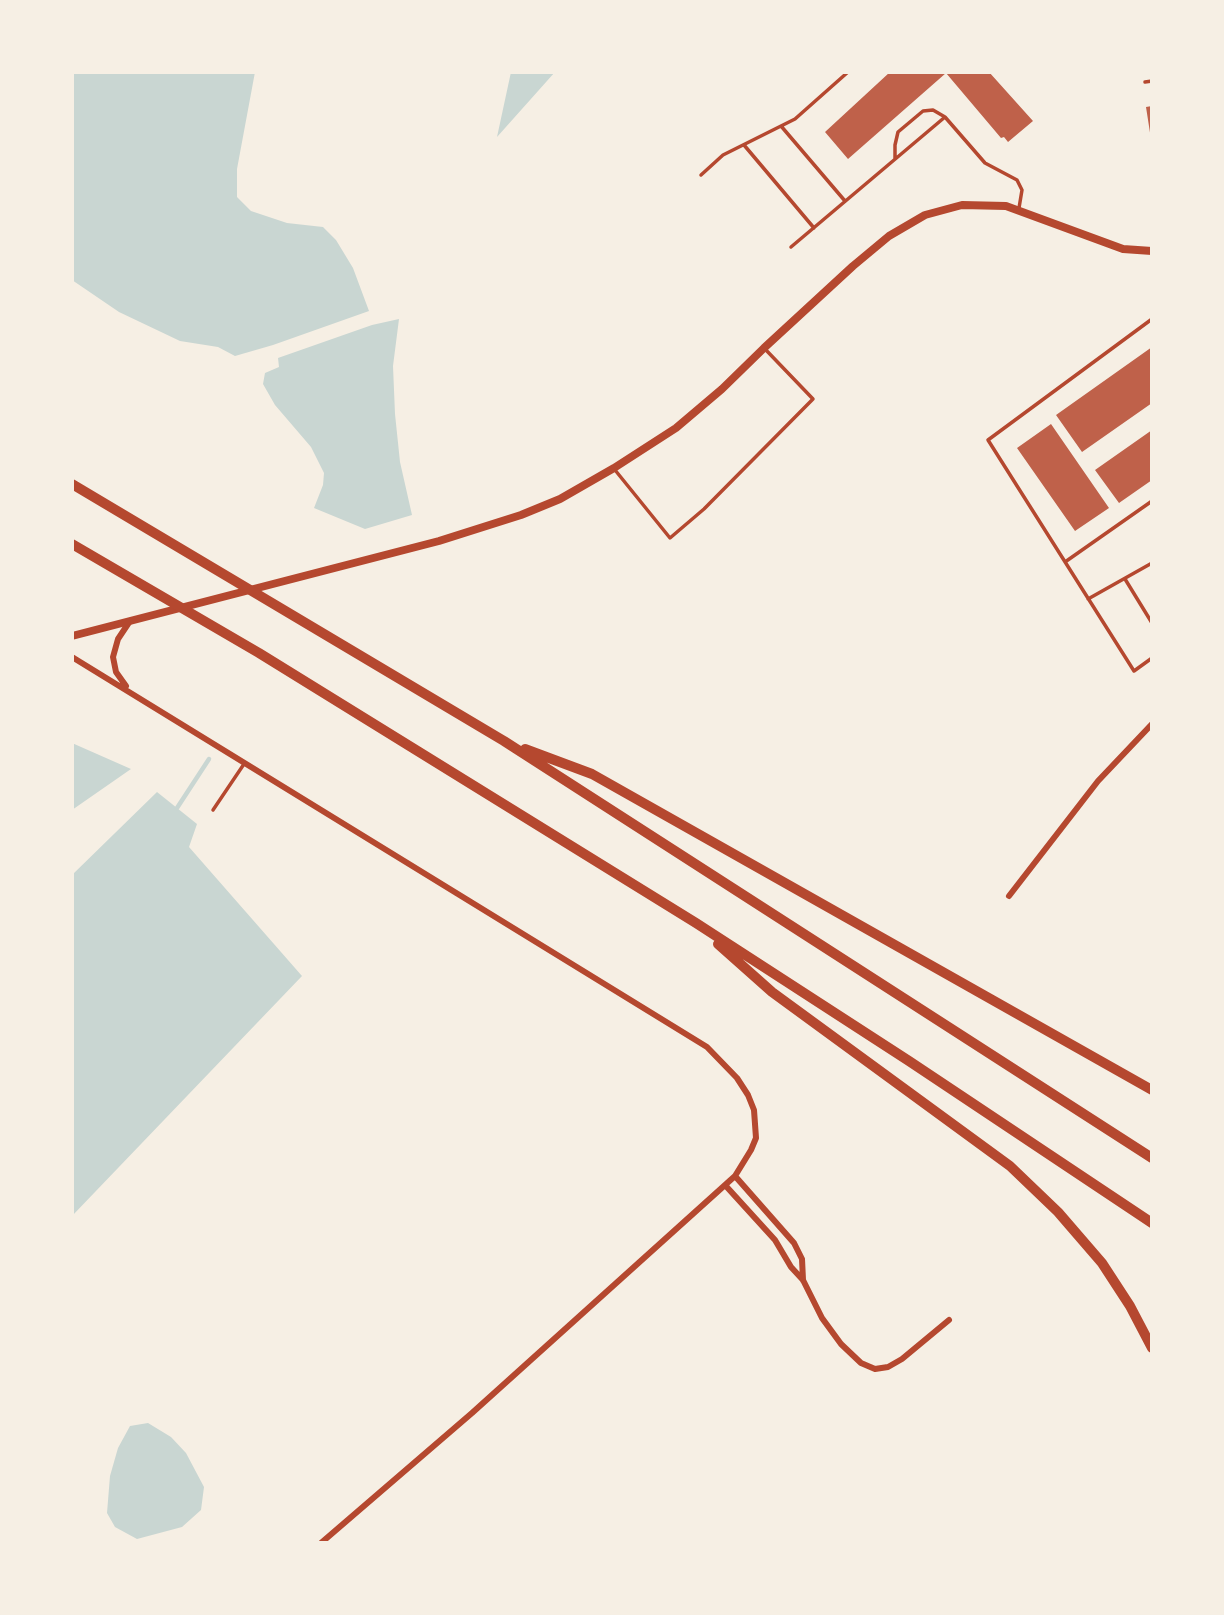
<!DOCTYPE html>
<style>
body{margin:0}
#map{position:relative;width:1224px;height:1615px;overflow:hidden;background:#f6efe4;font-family:"PT Sans Narrow",sans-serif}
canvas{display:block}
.frame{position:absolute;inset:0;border:74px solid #f6efe4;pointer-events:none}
</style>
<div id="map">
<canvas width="1224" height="1615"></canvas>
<div class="frame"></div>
</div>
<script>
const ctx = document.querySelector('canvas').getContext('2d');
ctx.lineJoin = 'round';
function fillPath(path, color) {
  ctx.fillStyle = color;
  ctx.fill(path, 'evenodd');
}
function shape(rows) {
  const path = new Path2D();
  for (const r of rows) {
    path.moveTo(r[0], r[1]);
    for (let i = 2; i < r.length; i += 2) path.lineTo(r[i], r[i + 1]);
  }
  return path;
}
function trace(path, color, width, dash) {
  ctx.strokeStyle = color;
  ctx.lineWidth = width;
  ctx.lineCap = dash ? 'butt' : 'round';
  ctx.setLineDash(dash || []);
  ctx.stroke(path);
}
fillPath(shape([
 [72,72,255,72,237,169,237,197,251,211,287,223,323,227,336,240,353,268,369,311,273,345,235,356,218,347,180,341,119,312,72,280],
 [511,72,555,72,497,137],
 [399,319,393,366,395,414,400,462,412,515,365,529,314,508,323,485,324,473,311,447,275,405,263,384,265,373,279,367,278,358,372,325],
 [72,743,131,769,72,810],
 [157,792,197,824,189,847,302,976,72,1216,72,875],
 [148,1423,171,1437,186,1453,204,1487,201,1510,182,1527,137,1539,115,1527,107,1513,110,1476,118,1448,130,1426]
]), '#c9d6d2');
trace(shape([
 [177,808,209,759]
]), '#c9d6d2', 4.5);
fillPath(shape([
 [890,72,989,72,1033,121,1008,142,1004,137,1001,138,946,73,848,159,825,132],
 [1152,106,1152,139,1151,139,1146,107],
 [1152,347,1152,403,1082,452,1056,415],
 [1051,424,1109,508,1075,531,1017,448],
 [1152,430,1152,480,1119,503,1095,470]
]), '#bf614a');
trace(shape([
 [1145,82,1152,81],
 [781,126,845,201],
 [744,145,814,228],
 [895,159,895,145,898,132,923,111,933,110,945,117,985,163,1017,180,1022,190,1019,208],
 [701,175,723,155,795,119,848,72],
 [791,247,945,117],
 [1152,319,988,440,1134,671,1152,658],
 [615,470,670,538,704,509,813,399,765,349],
 [1065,562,1152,501],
 [1125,579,1152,623],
 [1088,599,1152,563],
 [213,810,244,764]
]), '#b5482f', 3.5);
trace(shape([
 [72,657,707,1047,737,1078,748,1095,754,1110,756,1138,751,1150,735,1176,472,1413,321,1543],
 [126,686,116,672,113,657,118,639,130,621],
 [1009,896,1098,781,1152,724],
 [735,1176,794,1243,802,1259,803,1280],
 [725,1185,775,1240,791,1267,803,1280,822,1318,841,1344,861,1363,875,1369,888,1367,902,1359,949,1320]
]), '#b5482f', 6);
trace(shape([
 [72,636,439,541,521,515,560,499,614,468,676,428,722,389,764,348,853,266,889,236,925,215,962,205,1006,206,1123,249,1152,251]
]), '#b5482f', 8);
trace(shape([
 [72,484,504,741,1152,1158],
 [72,544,259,653,696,923,909,1061,1152,1223],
 [525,749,592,774,1152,1090],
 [718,944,772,992,1010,1166,1058,1212,1102,1263,1130,1306,1152,1348]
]), '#b5482f', 10);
</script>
